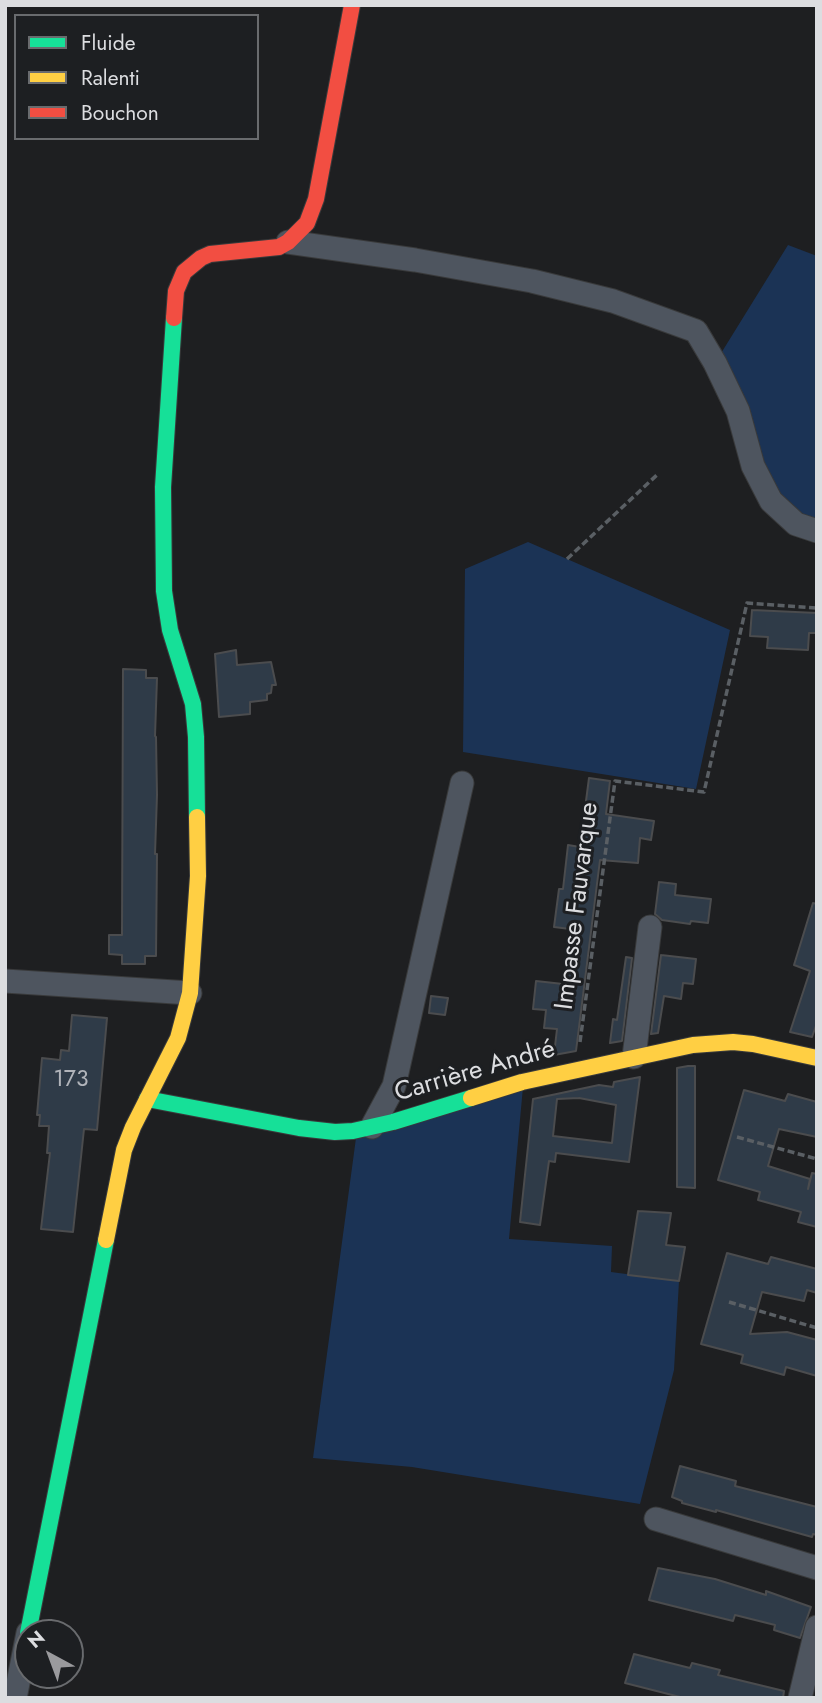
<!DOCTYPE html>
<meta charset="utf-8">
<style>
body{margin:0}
#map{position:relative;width:822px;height:1703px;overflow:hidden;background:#1e1f21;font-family:Jost,sans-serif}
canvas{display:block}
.frame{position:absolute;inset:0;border:7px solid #dcdde0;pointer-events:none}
.legend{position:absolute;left:14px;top:14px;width:245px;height:126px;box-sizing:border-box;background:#1d1f22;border:2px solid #696b6e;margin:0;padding:9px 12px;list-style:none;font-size:21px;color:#dcdde0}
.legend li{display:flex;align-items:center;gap:14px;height:35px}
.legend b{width:35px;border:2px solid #696b6e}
.north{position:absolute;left:14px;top:1619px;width:70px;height:70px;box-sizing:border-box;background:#1d1f22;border:2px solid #696b6e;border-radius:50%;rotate:319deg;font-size:19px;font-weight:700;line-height:28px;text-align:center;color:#dcdde0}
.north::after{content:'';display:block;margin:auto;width:24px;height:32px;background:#9a9a9d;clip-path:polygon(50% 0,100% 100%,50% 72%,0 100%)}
</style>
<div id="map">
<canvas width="822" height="1703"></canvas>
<div class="frame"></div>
<ul class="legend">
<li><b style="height:9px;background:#16e098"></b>Fluide</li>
<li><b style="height:9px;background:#ffcf43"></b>Ralenti</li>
<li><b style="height:9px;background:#f24e42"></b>Bouchon</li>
</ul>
<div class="north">N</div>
</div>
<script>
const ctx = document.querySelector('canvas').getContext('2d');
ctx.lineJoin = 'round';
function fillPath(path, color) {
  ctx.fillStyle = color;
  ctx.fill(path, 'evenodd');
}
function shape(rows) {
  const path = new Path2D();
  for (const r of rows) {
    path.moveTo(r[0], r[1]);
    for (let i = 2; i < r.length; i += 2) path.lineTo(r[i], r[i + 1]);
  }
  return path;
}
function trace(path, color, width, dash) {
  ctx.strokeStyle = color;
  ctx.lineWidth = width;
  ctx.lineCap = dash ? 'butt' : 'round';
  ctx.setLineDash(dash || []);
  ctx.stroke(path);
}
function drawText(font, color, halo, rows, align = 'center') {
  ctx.font = font + ' Jost,sans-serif';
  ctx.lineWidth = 6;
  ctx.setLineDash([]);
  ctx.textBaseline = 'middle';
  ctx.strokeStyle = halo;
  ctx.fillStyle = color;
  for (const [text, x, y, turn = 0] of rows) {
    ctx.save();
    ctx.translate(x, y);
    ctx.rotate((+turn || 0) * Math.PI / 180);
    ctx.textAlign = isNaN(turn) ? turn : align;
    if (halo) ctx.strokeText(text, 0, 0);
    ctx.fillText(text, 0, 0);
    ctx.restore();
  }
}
fillPath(shape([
 [788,245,817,256,817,531,771,501,715,363],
 [528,542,730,630,696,789,463,752,465,569],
 [523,1087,509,1239,612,1246,611,1272,679,1281,674,1370,640,1504,412,1467,313,1458,356,1138]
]), '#1b3355');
const building = shape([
 [752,610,817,613,817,633,809,633,808,650,767,648,768,637,750,636,752,610],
 [236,650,237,665,271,662,276,685,272,685,271,693,267,694,267,700,250,702,250,714,219,717,215,654,236,650],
 [123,669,146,670,146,678,157,678,155,736,156,737,157,795,155,854,157,854,156,956,145,956,145,964,122,964,122,955,109,954,109,935,122,935,123,669],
 [589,778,610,781,606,814,654,821,651,840,640,838,638,863,600,860,576,1051,554,1055,557,1029,544,1028,546,1010,533,1009,536,981,563,984,570,929,554,927,559,889,563,889,568,845,580,847,589,778],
 [659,882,676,884,675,895,711,899,708,923,691,921,690,924,662,920,655,914,659,882],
 [813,903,817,904,817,1023,812,1037,790,1032,810,971,794,965,813,903],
 [661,955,696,959,693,984,683,983,681,999,664,996,658,1033,651,1034,661,955],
 [626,957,632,958,622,1041,610,1043,613,1019,617,1020,626,957],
 [431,996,448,998,445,1015,429,1013,431,996],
 [72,1015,107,1018,97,1130,84,1129,73,1232,41,1229,50,1153,47,1153,49,1126,39,1126,40,1115,37,1115,42,1058,60,1060,61,1050,69,1051,72,1015],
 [688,1066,695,1066,695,1188,677,1187,677,1068,688,1066],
 [640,1077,629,1162,556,1153,555,1162,549,1161,540,1225,520,1222,533,1099,599,1085,613,1087,614,1082,640,1077],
 [579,1098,616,1105,612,1143,553,1136,557,1099,579,1098],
 [744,1090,785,1101,788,1094,817,1102,817,1137,779,1129,768,1166,810,1179,808,1189,812,1173,817,1174,817,1227,798,1222,801,1212,758,1200,760,1192,718,1180,744,1090],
 [638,1211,671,1213,666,1245,685,1247,679,1281,628,1275,638,1211],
 [727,1253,768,1264,771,1257,817,1269,817,1293,807,1290,804,1301,762,1292,750,1334,787,1332,817,1340,817,1376,786,1367,784,1375,741,1363,743,1355,701,1344,727,1253],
 [680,1466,736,1481,735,1486,817,1507,817,1535,813,1534,812,1537,716,1510,716,1512,682,1503,682,1501,672,1497,680,1466],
 [658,1568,715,1579,766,1595,766,1591,811,1607,800,1638,774,1630,775,1625,735,1615,733,1621,649,1600,658,1568],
 [634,1654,690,1668,692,1663,720,1670,718,1675,784,1691,783,1698,684,1698,625,1683,634,1654]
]);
fillPath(building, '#2f3b48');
trace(building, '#4b4c4e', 2);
const street = shape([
 [288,242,415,260,532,281,613,301,696,331,715,363,738,411,753,466,771,501,796,524,817,531],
 [5,981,190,993],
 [634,1057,650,927],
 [372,1127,394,1086,462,783],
 [656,1519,817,1568],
 [15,1698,28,1633],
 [800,1698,817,1627]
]);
const fast = shape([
 [174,318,163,487,164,591,170,630,193,704,196,737,197,817],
 [147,1099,299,1128,335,1132,353,1131,393,1122,471,1098],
 [28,1633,106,1240]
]);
const slow = shape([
 [471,1098,522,1082,693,1045,733,1042,753,1044,817,1058],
 [106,1240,124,1150,133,1127,178,1038,190,993,198,876,197,817]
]);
const jam = shape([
 [174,318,176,291,184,272,201,258,210,254,279,247,288,242,307,223,316,199,352,5]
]);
trace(street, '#393a3b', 25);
trace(fast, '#393a3b', 18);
trace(slow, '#393a3b', 18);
trace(jam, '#393a3b', 18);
trace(shape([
 [567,559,659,473],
 [580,1042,615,781,704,792,747,603,817,608],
 [737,1137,817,1159],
 [729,1302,817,1328]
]), '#5a5f64', 3.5, [7, 3.5]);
trace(street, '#4e555f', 23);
trace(fast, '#16e098', 16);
trace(slow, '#ffcf43', 16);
trace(jam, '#f24e42', 16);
drawText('23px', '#b1b4ba', null, [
 ["173",71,1080]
]);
drawText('26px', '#dcdde0', '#1d1f22', [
 ["Impasse Fauvarque",578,906,-83],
 ["Carrière André",475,1072,-16]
]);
</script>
